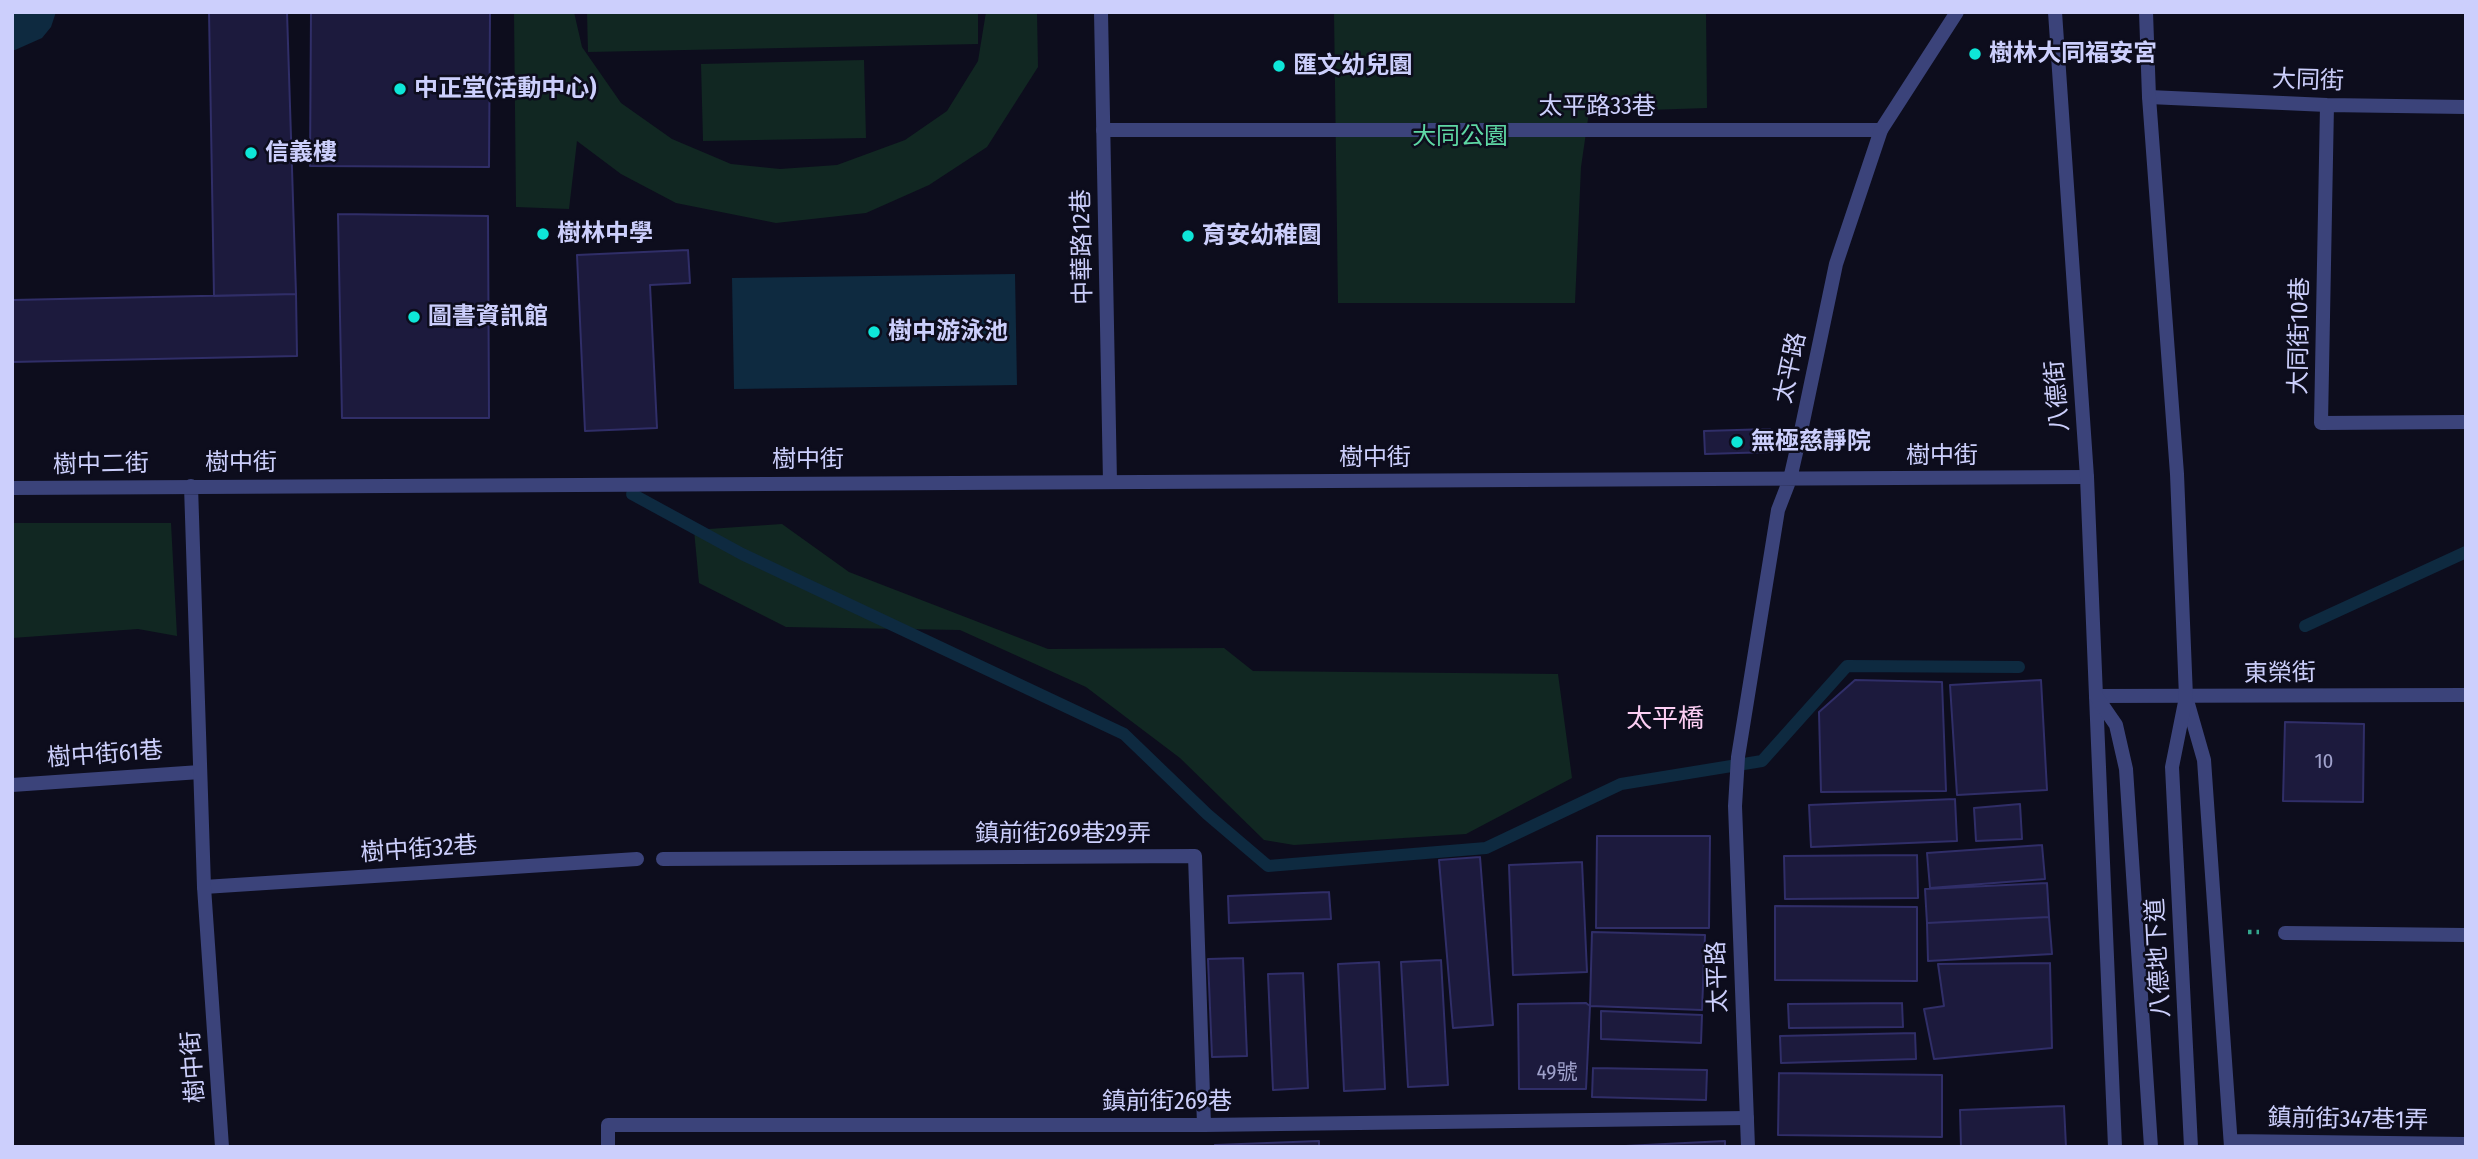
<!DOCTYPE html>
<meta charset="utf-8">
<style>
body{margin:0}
#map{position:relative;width:2478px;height:1159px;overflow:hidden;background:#0d0d1d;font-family:"Fira Sans Condensed",sans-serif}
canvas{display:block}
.frame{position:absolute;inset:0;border:14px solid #cccffc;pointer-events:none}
</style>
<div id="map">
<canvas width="2478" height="1159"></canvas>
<div class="frame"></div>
</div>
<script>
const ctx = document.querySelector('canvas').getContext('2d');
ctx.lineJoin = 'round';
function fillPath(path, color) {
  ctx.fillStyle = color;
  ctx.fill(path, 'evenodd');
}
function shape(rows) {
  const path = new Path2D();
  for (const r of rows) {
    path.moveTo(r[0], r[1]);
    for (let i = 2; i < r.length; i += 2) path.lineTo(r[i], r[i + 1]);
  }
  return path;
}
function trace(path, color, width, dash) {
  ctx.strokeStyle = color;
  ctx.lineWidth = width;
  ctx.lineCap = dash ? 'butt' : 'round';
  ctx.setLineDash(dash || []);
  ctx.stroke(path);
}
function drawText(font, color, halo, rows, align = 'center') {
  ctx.font = font + ' "Fira Sans Condensed","Noto Sans TC",sans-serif';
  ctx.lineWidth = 5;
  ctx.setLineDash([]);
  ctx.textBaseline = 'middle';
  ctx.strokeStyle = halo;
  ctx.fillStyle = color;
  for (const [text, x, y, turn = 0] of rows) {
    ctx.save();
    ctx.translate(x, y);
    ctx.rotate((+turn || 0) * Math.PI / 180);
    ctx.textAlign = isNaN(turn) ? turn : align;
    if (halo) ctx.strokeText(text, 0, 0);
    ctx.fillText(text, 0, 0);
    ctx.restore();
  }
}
fillPath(shape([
 [514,12,574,12,582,47,621,103,672,139,731,164,780,169,837,165,905,140,947,111,978,61,986,12,1037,12,1038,67,987,147,929,185,866,213,776,223,676,203,621,174,577,141,569,209,516,207],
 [587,12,978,12,978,44,588,52],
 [1334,12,1706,12,1707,108,1589,112,1581,167,1575,303,1338,303],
 [864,60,866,138,703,141,701,64],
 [12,523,171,523,177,636,138,629,12,638],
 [782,524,849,572,1048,649,1224,648,1253,671,1558,674,1572,778,1466,834,1294,845,1264,840,1180,758,1086,687,960,630,786,627,699,583,694,530]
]), '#112722');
fillPath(shape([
 [12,12,56,12,51,27,42,38,15,50,12,50],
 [1015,274,1017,385,734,389,732,278]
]), '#0e2a40');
trace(shape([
 [632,494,742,554,1124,734,1207,814,1268,866,1486,848,1621,784,1762,761,1847,666,2019,667],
 [2305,626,2466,552]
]), '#0e2a40', 12);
const building = shape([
 [209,12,287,12,296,294,214,296,209,12],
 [311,12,490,12,489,167,310,166,311,12],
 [338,214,488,216,489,418,342,418,338,214],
 [688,250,690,283,650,285,657,428,585,431,577,255,688,250],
 [296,294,297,356,12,362,12,300,296,294],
 [1770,429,1771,452,1705,454,1704,431,1770,429],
 [1855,680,1942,682,1946,791,1821,792,1819,712,1855,680],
 [2041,680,2047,790,1957,795,1950,685,2041,680],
 [2285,722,2364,724,2363,802,2283,801,2285,722],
 [1955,799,1957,841,1811,847,1809,805,1955,799],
 [2020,804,2022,839,1976,841,1974,808,2020,804],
 [1597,836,1710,836,1709,928,1596,928,1597,836],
 [2042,845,2045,879,1930,888,1927,853,2042,845],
 [1917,855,1918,898,1785,899,1784,856,1917,855],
 [1480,857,1493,1025,1453,1028,1439,860,1480,857],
 [1582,862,1587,972,1513,975,1509,865,1582,862],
 [2047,883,2049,917,1927,923,1925,889,2047,883],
 [1329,892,1331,919,1229,923,1228,896,1329,892],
 [1775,906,1917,907,1917,981,1775,980,1775,906],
 [2049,917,2052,954,1928,961,1927,923,2049,917],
 [1592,932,1705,935,1702,1010,1590,1006,1592,932],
 [1243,958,1247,1056,1212,1057,1208,959,1243,958],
 [1441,960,1448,1085,1408,1087,1401,962,1441,960],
 [1379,962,1385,1089,1344,1091,1338,964,1379,962],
 [2050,963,2052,1048,1934,1059,1924,1009,1944,1006,1938,964,2050,963],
 [1303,973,1308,1088,1273,1090,1268,974,1303,973],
 [1586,1003,1590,1006,1586,1089,1519,1089,1518,1004,1586,1003],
 [1902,1003,1903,1027,1789,1028,1788,1004,1902,1003],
 [1601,1011,1702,1015,1701,1043,1601,1039,1601,1011],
 [1915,1033,1916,1059,1781,1063,1780,1036,1915,1033],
 [1593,1068,1707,1070,1706,1100,1592,1097,1593,1068],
 [1779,1073,1942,1075,1942,1137,1778,1135,1779,1073],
 [2064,1106,2066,1147,1961,1147,1960,1110,2064,1106],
 [1319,1141,1319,1147,1216,1147,1215,1145,1319,1141],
 [1725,1141,1725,1147,1605,1147,1725,1141]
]);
fillPath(building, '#1c1a3d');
trace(building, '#302e68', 2);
trace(shape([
 [2248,932,2259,932]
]), '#34a88e', 4.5, [3.5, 5]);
trace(shape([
 [2149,97,2327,105,2466,107],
 [2327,105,2321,423,2466,422],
 [1103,130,1881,130],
 [2096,696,2115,1147],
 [2186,697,2204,760,2231,1147],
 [12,785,200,772],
 [663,859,1195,856,1204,1125],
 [204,887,637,859],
 [2285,933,2466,935],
 [2231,1141,2466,1144],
 [608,1147,608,1125,1204,1125,1747,1118]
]), '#3b437a', 14);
trace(shape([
 [1101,12,1110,482],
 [191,486,204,887,222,1147],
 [12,488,2087,477],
 [2096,696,2466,695],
 [1748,1147,1735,806,1738,757,1778,510,1790,479,1801,431,1836,264,1881,130,1957,12]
]), '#3b437a', 14);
trace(shape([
 [2055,12,2087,477,2096,696,2116,725,2126,769,2151,1147],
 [2146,12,2149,97,2177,474,2186,697,2172,767,2191,1147]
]), '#3b437a', 14);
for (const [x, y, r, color] of [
 [1975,54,7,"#0ee6d8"],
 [1279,66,7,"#0ee6d8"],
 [400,89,7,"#0ee6d8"],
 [251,153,7,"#0ee6d8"],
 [543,234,7,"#0ee6d8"],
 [1188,236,7,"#0ee6d8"],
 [414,317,7,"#0ee6d8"],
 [874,332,7,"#0ee6d8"],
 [1737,442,7,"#0ee6d8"]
]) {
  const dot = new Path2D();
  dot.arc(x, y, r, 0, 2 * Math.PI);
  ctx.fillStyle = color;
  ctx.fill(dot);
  trace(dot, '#0d0d1d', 2.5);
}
drawText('21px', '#a0a2cc', null, [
 ["10",2324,762],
 ["49號",1557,1073]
]);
drawText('bold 24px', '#cccffc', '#0d0d1d', [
 ["樹林大同福安宮",1989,54],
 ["匯文幼兒園",1293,66],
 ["中正堂(活動中心)",414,89],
 ["信義樓",265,153],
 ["樹林中學",557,234],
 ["育安幼稚園",1202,236],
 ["圖書資訊館",428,317],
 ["樹中游泳池",888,332],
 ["無極慈靜院",1751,442]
], 'left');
drawText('24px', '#cccffc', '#0d0d1d', [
 ["大同街",2308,81,2],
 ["太平路33巷",1597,107],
 ["中華路12巷",1083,247,-91],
 ["大同街10巷",2300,336,-89],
 ["太平路",1791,368,-78],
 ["八德街",2058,396,-95],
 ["樹中街",1942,456],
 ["樹中街",1375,458],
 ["樹中街",808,460],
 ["樹中街",241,463],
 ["樹中二街",101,465,-1],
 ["東榮街",2280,674,-1],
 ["樹中街61巷",105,755,-4],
 ["鎮前街269巷29弄",1063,834],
 ["樹中街32巷",419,850,-4],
 ["八德地下道",2159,958,-93],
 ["太平路",1718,977,-92],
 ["樹中街",194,1067,-94],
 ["鎮前街269巷",1167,1102],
 ["鎮前街347巷1弄",2348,1120,1]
]);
drawText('24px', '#5ed7a4', '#0d0d1d', [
 ["大同公園",1460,137]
]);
drawText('26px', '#fccef3', '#0d0d1d', [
 ["太平橋",1665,720]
]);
</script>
